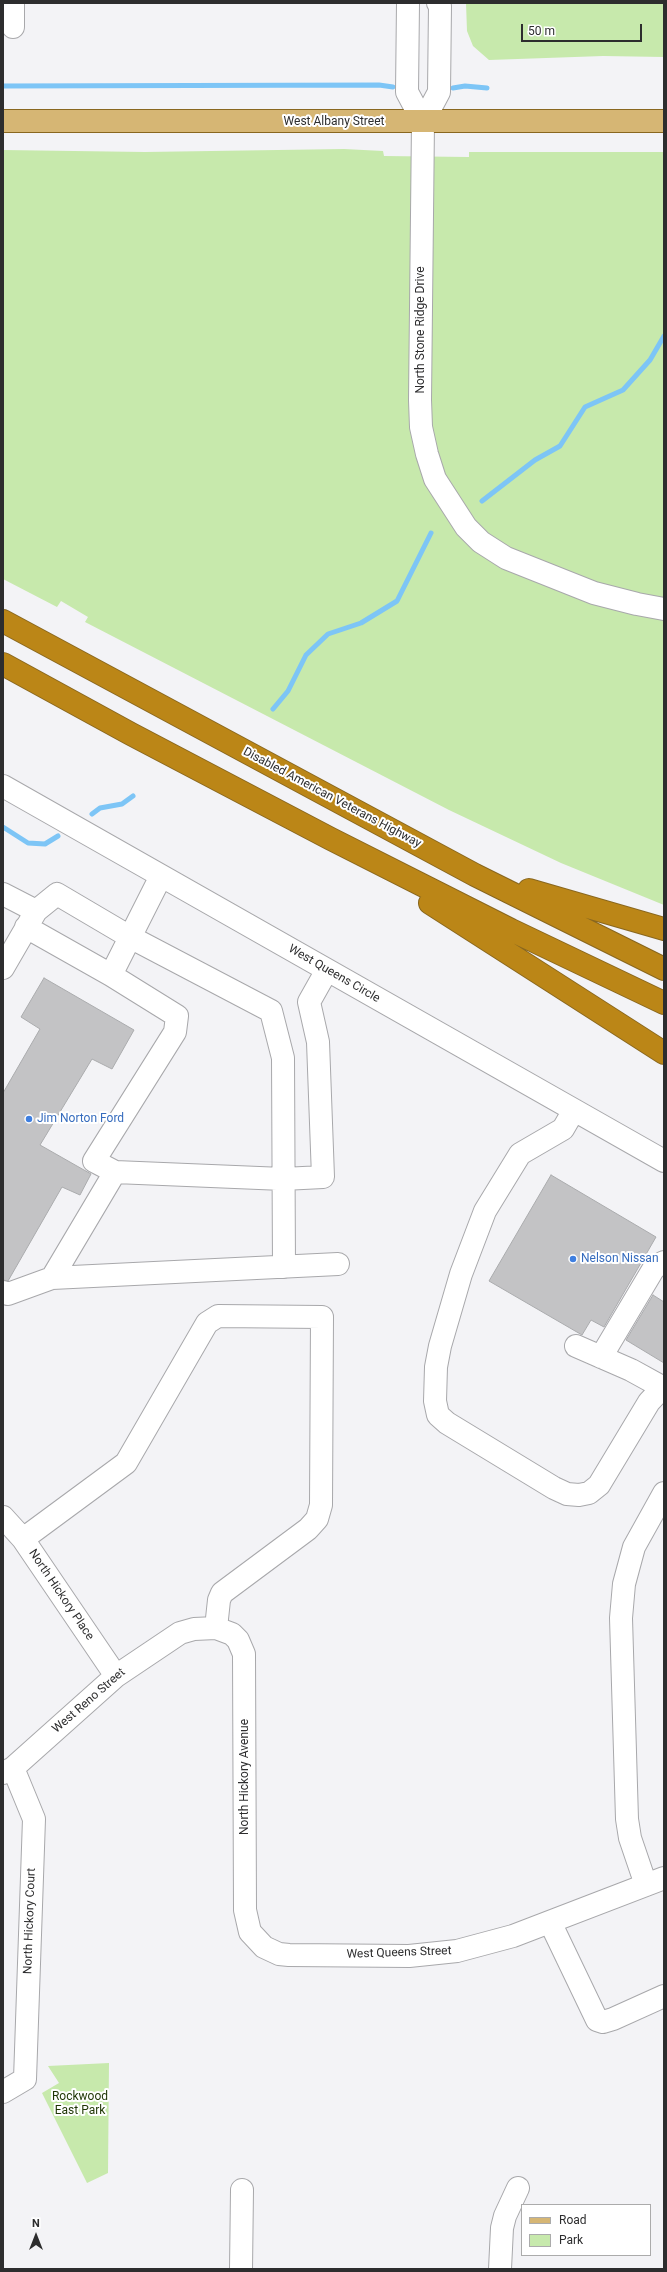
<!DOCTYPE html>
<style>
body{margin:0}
#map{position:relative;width:667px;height:2272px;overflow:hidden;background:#f3f3f6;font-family:Roboto,sans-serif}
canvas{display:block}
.frame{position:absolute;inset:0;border:4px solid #2d2d2e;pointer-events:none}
.legend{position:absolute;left:521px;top:2204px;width:130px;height:52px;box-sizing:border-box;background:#fff;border:1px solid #ababab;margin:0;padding:5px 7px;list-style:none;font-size:12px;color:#2d2d2e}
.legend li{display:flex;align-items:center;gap:8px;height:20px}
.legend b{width:20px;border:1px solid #ababab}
.north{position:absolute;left:16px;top:2216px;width:40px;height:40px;-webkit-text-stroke:3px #fff;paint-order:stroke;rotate:0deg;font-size:11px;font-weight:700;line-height:16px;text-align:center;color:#2d2d2e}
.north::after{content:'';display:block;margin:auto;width:14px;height:18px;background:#2d2d2e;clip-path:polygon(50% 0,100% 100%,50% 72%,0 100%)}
.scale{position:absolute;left:521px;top:24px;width:121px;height:18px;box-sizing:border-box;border:2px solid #2d2d2e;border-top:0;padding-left:5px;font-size:12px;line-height:14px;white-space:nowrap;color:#2d2d2e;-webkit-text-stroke:3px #fff;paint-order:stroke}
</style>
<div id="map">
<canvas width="667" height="2272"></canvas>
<div class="frame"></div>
<ul class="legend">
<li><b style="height:5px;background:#d6b674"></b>Road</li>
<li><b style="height:11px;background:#c7e9ac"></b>Park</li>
</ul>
<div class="north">N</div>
<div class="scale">50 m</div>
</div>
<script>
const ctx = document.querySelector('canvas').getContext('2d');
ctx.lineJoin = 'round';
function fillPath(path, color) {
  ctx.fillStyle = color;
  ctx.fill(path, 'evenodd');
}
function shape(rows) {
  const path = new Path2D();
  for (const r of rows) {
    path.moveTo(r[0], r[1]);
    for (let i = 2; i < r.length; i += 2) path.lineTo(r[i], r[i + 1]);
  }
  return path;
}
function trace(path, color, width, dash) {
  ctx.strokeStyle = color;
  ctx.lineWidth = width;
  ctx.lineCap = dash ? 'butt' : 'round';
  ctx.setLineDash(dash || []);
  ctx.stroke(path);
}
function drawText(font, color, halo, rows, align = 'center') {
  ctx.font = font + ' Roboto,sans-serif';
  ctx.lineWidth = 4;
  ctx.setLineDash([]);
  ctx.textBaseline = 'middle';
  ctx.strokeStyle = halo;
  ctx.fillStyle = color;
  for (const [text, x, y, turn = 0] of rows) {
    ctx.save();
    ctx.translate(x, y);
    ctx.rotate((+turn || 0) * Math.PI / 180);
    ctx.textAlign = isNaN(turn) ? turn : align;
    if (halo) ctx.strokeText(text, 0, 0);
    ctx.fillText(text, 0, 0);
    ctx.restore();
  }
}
fillPath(shape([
 [466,3,664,3,664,57,603,56,489,60,473,46,467,31],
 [344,149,383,151,384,156,469,157,469,152,664,152,664,905,561,863,449,810,85,622,88,617,61,601,57,607,3,579,3,150,145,152],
 [109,2063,108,2173,87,2183,42,2093,59,2083,48,2066]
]), '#c7e9ac');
trace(shape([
 [3,86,379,85,393,87],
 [453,88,465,86,487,88],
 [482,501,535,460,560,446,585,407,623,390,650,360,664,336],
 [273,709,288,691,306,655,328,634,361,623,397,601,431,533],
 [92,814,100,808,122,804,133,796],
 [3,827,28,843,45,844,58,836]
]), '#7dc5f6', 5);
const building = shape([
 [44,978,134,1030,112,1069,92,1059,40,1145,91,1174,80,1195,62,1187,8,1281,3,1280,3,1093,40,1029,21,1017,44,978],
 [551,1175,656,1237,604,1327,591,1320,582,1335,489,1281,551,1175],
 [653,1295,664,1302,664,1363,626,1340,653,1295]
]);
fillPath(building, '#c3c3c5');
trace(building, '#aaabad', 1);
const minor = shape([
 [408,3,407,92,423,122],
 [438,3,440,6,439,92,423,122,420,400,421,427,427,454,435,479,466,527,481,542,506,558,594,593,637,604,664,609],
 [13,27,13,3],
 [3,786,664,1161],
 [3,894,36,911],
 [26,927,111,975,177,1016,175,1032,94,1161,115,1172,52,1278],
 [3,968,36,911,57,894,130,937,271,1011,283,1058,284,1267],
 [111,975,161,876],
 [574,1110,563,1129,520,1154,485,1211,461,1274,440,1346,436,1367,435,1401,438,1415,447,1423,554,1488,567,1494,579,1495,589,1493,599,1485,649,1402,664,1386],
 [115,1172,283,1179,323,1177,318,1042,309,1002,327,970],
 [3,1292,8,1294,52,1278,338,1264],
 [576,1346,631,1370,662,1387],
 [601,1357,654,1268,664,1262],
 [3,1517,23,1539,116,1676],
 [23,1539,126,1463,207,1323,218,1316,322,1317,321,1505,317,1519,308,1529,222,1593,219,1600,216,1628],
 [3,1773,13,1768,116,1676,180,1633,194,1629,216,1628,232,1634,238,1640,244,1654,245,1910,250,1932,264,1947,279,1954,289,1955,409,1956,457,1951,513,1936,664,1878],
 [646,1885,630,1838,627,1819,621,1618,624,1584,634,1547,664,1493],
 [550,1922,597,2020,603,2022,613,2019,664,1996],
 [3,2092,25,2079,34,1819,13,1768],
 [241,2269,242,2190],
 [500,2269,502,2228,505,2216,518,2188]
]);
const major = shape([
 [3,121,664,121]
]);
const highway = shape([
 [3,621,475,875,664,969],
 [3,664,131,734,331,839,511,930,664,1003],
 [529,890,664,929],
 [430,903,664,1053]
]);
trace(minor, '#a8a8ab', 24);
trace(major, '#89671f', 24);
trace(highway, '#89671f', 24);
trace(minor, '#fff', 22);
trace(major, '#d6b674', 22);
trace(highway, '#bb8617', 22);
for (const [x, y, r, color] of [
 [29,1119,4,"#3f7fe0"],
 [573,1259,4,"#3f7fe0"]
]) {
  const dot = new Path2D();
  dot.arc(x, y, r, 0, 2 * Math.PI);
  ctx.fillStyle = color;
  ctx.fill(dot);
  trace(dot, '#fff', 1.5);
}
drawText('12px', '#2d2d2e', '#fff', [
 ["West Albany Street",334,122],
 ["North Stone Ridge Drive",421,330,-90],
 ["Disabled American Veterans Highway",332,798,28],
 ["West Queens Circle",334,974,30],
 ["North Hickory Place",61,1595,56],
 ["West Reno Street",89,1701,-41],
 ["North Hickory Avenue",245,1777,-90],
 ["North Hickory Court",30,1921,-88],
 ["West Queens Street",399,1953,-2]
]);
drawText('12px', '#366cbe', '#fff', [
 ["Jim Norton Ford",37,1119],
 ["Nelson Nissan",581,1259]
], 'left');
drawText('12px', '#1e3504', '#fff', [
 ["Rockwood",80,2097],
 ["East Park",80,2111]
]);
</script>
